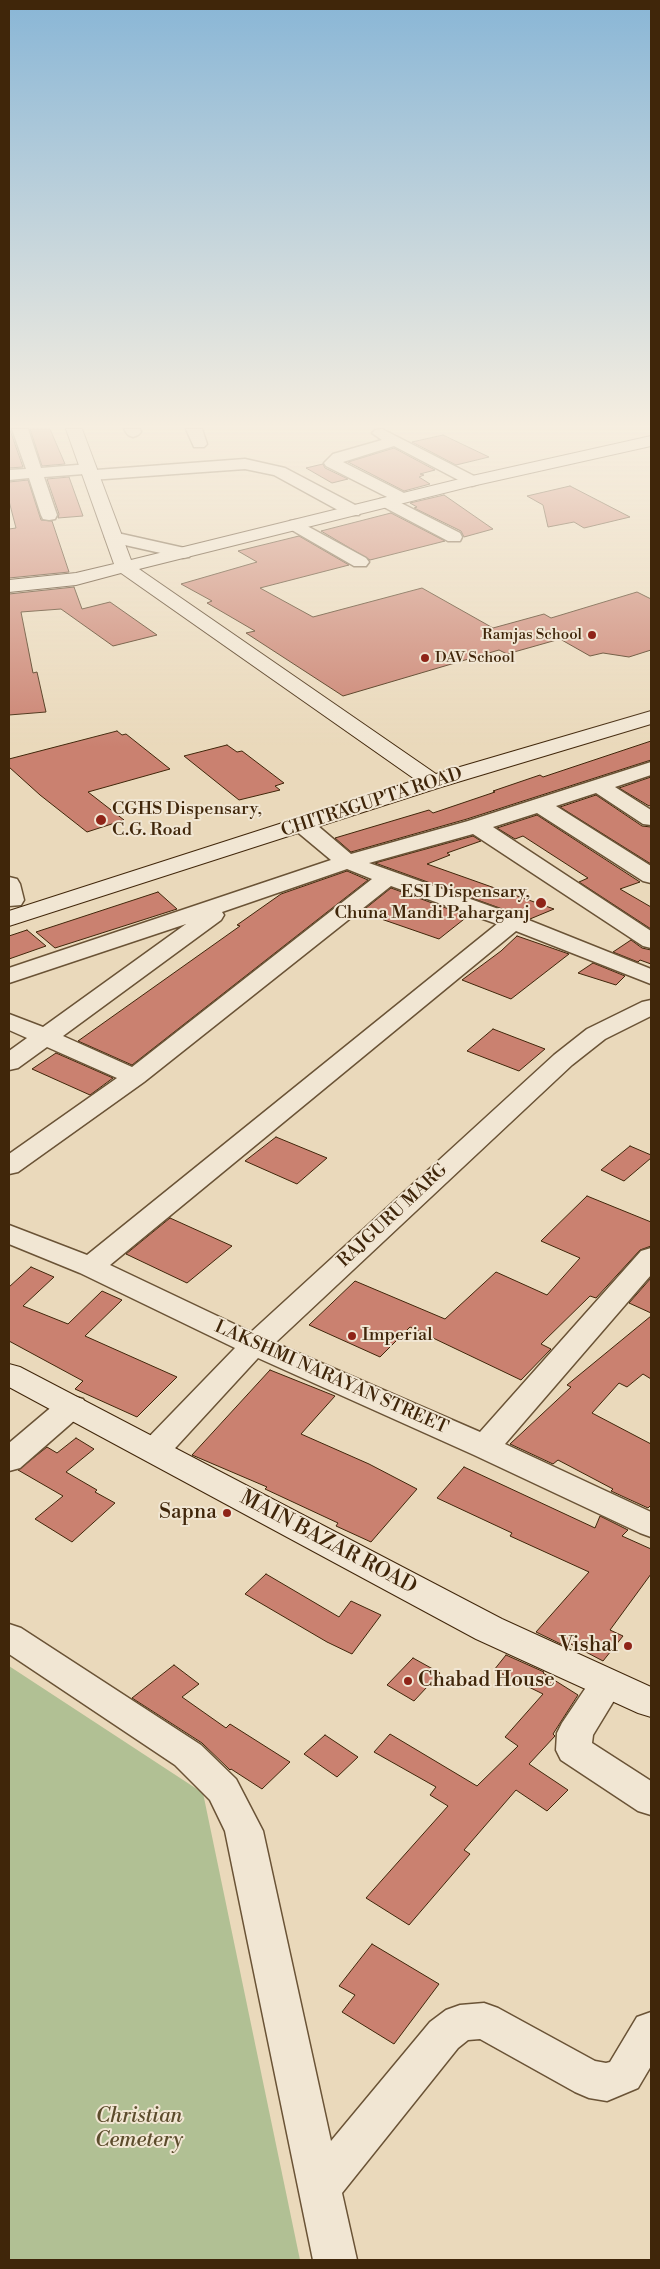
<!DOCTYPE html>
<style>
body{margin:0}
#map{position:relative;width:660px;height:2269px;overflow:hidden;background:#ead9bb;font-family:"Libre Bodoni",serif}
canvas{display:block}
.frame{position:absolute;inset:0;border:10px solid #40260a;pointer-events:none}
</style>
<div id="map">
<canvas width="660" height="2269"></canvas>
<div class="frame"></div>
</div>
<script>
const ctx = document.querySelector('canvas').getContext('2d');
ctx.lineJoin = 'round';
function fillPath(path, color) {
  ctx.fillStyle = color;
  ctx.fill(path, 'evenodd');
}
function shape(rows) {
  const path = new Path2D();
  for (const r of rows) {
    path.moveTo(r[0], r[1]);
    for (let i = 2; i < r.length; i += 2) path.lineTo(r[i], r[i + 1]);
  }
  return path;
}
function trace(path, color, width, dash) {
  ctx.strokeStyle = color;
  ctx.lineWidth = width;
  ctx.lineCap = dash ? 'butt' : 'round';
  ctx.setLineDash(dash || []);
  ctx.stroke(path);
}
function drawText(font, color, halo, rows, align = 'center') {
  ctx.font = font + ' "Libre Bodoni",serif';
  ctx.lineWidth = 4;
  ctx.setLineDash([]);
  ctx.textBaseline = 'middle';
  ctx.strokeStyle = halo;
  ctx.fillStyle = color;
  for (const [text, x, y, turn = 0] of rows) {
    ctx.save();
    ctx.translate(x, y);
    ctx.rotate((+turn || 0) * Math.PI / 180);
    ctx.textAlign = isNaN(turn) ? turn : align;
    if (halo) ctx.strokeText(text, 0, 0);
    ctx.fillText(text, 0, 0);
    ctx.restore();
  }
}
fillPath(shape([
 [9,1666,203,1793,300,2260,9,2260]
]), '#b1c094');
const building = shape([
 [30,429,50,429,65,464,42,466,30,429],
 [9,430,10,430,23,467,9,468,9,430],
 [443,435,489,457,456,465,412,442,443,435],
 [394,448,435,470,420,474,424,475,419,477,430,484,404,491,348,462,394,448],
 [323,464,325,468,348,479,332,483,306,468,323,464],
 [69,477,83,516,58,518,59,514,47,479,69,477],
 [28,480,41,520,52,521,69,572,9,578,9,529,16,528,9,501,9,482,28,480],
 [570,486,630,517,584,528,574,522,548,527,543,505,527,496,570,486],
 [444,495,493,529,464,537,461,531,414,508,417,507,410,503,444,495],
 [391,513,445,541,370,560,321,531,391,513],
 [299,536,349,565,260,588,313,617,422,588,493,628,544,614,551,618,637,592,651,599,651,650,629,657,603,653,590,656,560,639,507,654,499,650,343,696,246,633,255,631,207,603,212,601,181,584,257,562,238,551,299,536],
 [74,587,82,609,110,602,157,635,113,646,61,609,21,612,33,673,37,672,46,712,9,715,9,594,74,587],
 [117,731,122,735,126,734,170,769,88,792,124,820,87,832,40,795,9,767,9,759,117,731],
 [651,741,651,760,467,819,351,852,335,838,429,810,433,813,495,792,493,791,540,775,543,777,651,741],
 [227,745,237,752,242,751,284,783,275,786,280,790,239,800,184,756,227,745],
 [651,777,651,805,649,806,619,788,651,777],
 [596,795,642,826,651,827,651,864,560,807,596,795],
 [537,815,640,882,620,889,651,907,651,929,579,882,588,878,523,836,515,839,497,828,537,815],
 [473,836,481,841,447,853,450,855,427,864,554,909,530,919,375,863,473,836],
 [347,871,368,880,132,1065,78,1041,240,926,237,925,281,894,347,871],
 [391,888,468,916,439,939,361,912,391,888],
 [158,892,177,909,55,948,36,932,158,892],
 [27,930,46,946,9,959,9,936,27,930],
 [517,936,569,954,511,999,462,980,501,951,517,936],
 [631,940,642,948,651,950,651,964,640,960,638,962,613,952,631,940],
 [593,963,625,976,616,985,578,973,593,963],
 [493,1029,545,1049,519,1071,467,1051,493,1029],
 [56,1053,113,1078,90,1095,32,1069,56,1053],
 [276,1137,327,1158,297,1184,245,1161,276,1137],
 [630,1146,651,1155,651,1158,624,1181,601,1170,630,1146],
 [587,1196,651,1222,651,1246,640,1250,596,1298,590,1296,541,1344,551,1349,521,1380,410,1327,380,1357,309,1325,355,1281,445,1319,496,1272,547,1295,580,1258,541,1241,587,1196],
 [170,1218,232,1246,187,1283,126,1254,170,1218],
 [31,1267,54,1277,23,1306,68,1324,102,1291,122,1300,85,1336,177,1377,137,1417,75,1389,83,1381,9,1341,9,1287,31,1267],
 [651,1278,651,1313,629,1303,651,1278],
 [651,1316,651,1379,643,1374,627,1387,619,1383,592,1413,651,1444,651,1505,648,1508,611,1491,613,1489,558,1460,553,1464,510,1444,571,1387,567,1385,651,1316],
 [270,1370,335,1396,301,1434,369,1464,417,1489,371,1542,336,1526,338,1523,265,1489,267,1487,192,1455,270,1370],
 [76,1438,94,1449,66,1472,97,1490,95,1492,115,1503,72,1542,35,1519,63,1496,18,1470,47,1447,57,1453,76,1438],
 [464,1467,595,1528,600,1516,628,1530,622,1536,651,1549,651,1574,610,1630,623,1636,603,1661,567,1642,565,1646,536,1632,589,1572,510,1536,512,1533,437,1498,464,1467],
 [266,1574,339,1617,351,1601,381,1615,352,1654,327,1642,245,1594,266,1574],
 [506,1655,544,1672,543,1673,578,1695,553,1734,555,1736,529,1764,568,1790,547,1811,516,1790,464,1850,470,1854,409,1925,366,1898,448,1806,430,1795,436,1787,374,1752,390,1734,477,1786,518,1746,505,1737,543,1694,494,1670,506,1655],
 [413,1658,440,1673,414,1701,387,1685,413,1658],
 [174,1665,199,1684,182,1697,226,1728,230,1724,290,1762,262,1789,231,1769,230,1770,202,1743,132,1698,174,1665],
 [325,1735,358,1757,337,1777,304,1754,325,1735],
 [372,1944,439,1984,394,2044,342,2012,355,1995,339,1986,372,1944]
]);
fillPath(building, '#ca8170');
trace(building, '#40260a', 1);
const street = shape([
 [12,429,28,429,41,468,89,464,95,466,96,470,245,459,285,468,359,507,361,511,359,515,347,515,274,475,245,469,91,480,85,478,84,474,44,477,57,515,55,519,49,520,43,519,41,515,29,478,9,480,9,470,26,469,12,429],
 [124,429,140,429,141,432,138,435,133,437,128,435,124,429],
 [186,429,202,429,207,444,204,447,194,447,186,429],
 [382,429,478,478,480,481,478,484,472,486,466,484,394,446,343,462,408,495,410,498,408,501,399,502,460,533,462,537,460,541,448,541,380,505,378,502,380,499,389,498,326,466,324,463,333,454,382,440,372,433,375,430,382,429],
 [296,520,366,558,369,562,366,566,354,566,290,529,288,525,290,521,296,520],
 [113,532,189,549,192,553,189,557,183,558,107,541,105,537,107,533,113,532],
 [651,762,651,775,615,787,651,810,651,825,643,824,596,793,556,806,651,866,651,883,643,881,537,813,493,827,651,931,651,948,643,946,473,834,369,863,521,917,651,969,651,984,516,931,110,1265,251,1332,554,1055,587,1029,642,1002,651,1000,651,1016,605,1039,572,1065,275,1343,480,1432,641,1251,651,1248,651,1275,505,1444,651,1512,651,1537,640,1533,474,1455,258,1358,166,1458,155,1461,144,1458,139,1450,144,1442,235,1348,80,1273,9,1244,9,1225,87,1255,497,924,391,886,144,1082,18,1172,9,1174,9,1154,117,1078,47,1047,18,1068,9,1070,9,1051,27,1038,9,1030,9,1014,43,1027,186,924,9,983,9,968,331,860,295,830,292,825,295,820,303,819,311,820,351,854,468,821,651,762],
 [347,869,372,879,132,1067,63,1036,221,920,224,915,222,912,347,869],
 [9,877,17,879,20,884,24,900,21,905,9,906,9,877],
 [72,1396,83,1399,87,1406,83,1413,20,1468,9,1471,9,1443,61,1399,72,1396],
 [9,1624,21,1628,201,1745,236,1779,263,1831,331,2141,430,2022,446,2010,460,2005,484,2003,498,2008,595,2061,606,2063,610,2062,637,2017,651,2012,651,2066,638,2088,607,2101,589,2098,575,2092,480,2039,468,2040,458,2048,342,2193,357,2260,313,2260,225,1831,210,1800,175,1765,9,1654,9,1624],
 [607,1670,619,1674,624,1684,593,1735,592,1743,651,1781,651,1815,638,1811,561,1760,556,1750,557,1733,562,1723,595,1674,607,1670]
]);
const secondary = shape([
 [66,429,82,429,131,560,472,476,651,436,651,446,472,486,139,569,436,774,651,711,651,724,441,787,9,926,9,911,416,780,121,573,76,585,9,592,9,580,76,573,114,564,66,429],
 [9,1364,20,1367,502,1619,651,1687,651,1717,638,1713,476,1639,9,1387,9,1364]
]);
trace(street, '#6a5336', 3);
trace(secondary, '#40260a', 2);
fillPath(street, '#f1e6d3');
fillPath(secondary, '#f1e6d3');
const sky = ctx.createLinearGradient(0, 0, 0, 747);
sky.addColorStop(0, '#89b6d6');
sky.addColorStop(0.57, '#f6eee0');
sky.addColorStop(1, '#f6eee000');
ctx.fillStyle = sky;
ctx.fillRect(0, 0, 660, 747);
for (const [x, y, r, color] of [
 [592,635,5,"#8f2418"],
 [425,658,5,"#8f2418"],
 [101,820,6,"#8f2418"],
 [541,903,6,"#8f2418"],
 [352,1336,5,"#8f2418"],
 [227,1513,5,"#8f2418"],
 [628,1646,5,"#8f2418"],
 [408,1681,5,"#8f2418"]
]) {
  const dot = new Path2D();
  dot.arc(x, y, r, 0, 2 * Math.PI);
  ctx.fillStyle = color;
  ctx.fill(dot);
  trace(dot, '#f1e6d3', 2);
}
drawText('15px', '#40260a', '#f1e6d3', [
 ["Ramjas School",582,635],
 ["DAV School",435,658,"left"]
], 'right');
drawText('18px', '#40260a', '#f1e6d3', [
 ["CHITRAGUPTA ROAD",372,803,-18],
 ["RAJGURU MARG",393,1216,-43],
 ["LAKSHMI NARAYAN STREET",331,1378,24]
]);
drawText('18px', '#40260a', '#f1e6d3', [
 ["CGHS Dispensary,",112,810],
 ["C.G. Road",112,831],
 ["ESI Dispensary,",530,893,"right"],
 ["Chuna Mandi Paharganj",530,914,"right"],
 ["Imperial",362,1336]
], 'left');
drawText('21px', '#40260a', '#f1e6d3', [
 ["Sapna",217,1513],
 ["Vishal",618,1646],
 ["Chabad House",418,1681,"left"]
], 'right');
drawText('21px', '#40260a', '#f1e6d3', [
 ["MAIN BAZAR ROAD",328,1543,28]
]);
drawText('italic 21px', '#5c4c2c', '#f1e6d3', [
 ["Christian",139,2117],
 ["Cemetery",139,2141]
]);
</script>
